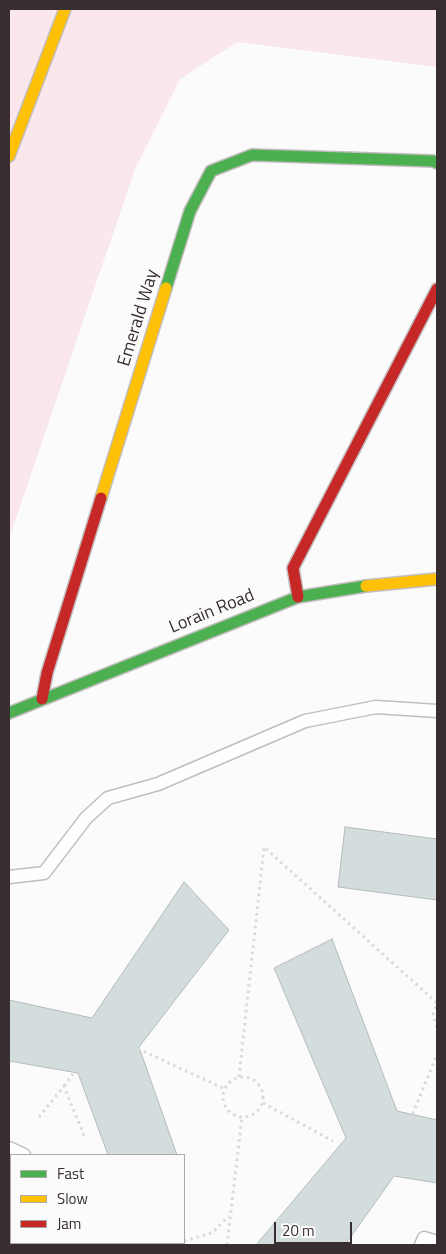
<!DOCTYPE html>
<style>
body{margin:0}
#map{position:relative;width:446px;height:1254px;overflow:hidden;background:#fbfbfb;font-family:"Titillium Web",sans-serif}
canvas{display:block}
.frame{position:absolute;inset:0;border:10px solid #382d2f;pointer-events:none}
.legend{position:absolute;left:10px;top:1154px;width:175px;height:90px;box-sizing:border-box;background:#fbfbfb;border:1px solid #ada9a9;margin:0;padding:6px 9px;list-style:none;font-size:15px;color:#382d2f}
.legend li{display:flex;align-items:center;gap:10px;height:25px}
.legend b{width:25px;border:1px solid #ada9a9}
.scale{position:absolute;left:274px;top:1222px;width:78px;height:22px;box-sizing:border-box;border:2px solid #382d2f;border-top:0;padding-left:6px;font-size:15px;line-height:18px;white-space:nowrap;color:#382d2f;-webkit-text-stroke:4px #fbfbfb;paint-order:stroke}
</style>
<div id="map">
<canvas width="446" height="1254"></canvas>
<div class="frame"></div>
<ul class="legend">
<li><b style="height:6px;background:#4caf50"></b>Fast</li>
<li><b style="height:6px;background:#ffc107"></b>Slow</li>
<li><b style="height:6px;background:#c62828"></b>Jam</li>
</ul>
<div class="scale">20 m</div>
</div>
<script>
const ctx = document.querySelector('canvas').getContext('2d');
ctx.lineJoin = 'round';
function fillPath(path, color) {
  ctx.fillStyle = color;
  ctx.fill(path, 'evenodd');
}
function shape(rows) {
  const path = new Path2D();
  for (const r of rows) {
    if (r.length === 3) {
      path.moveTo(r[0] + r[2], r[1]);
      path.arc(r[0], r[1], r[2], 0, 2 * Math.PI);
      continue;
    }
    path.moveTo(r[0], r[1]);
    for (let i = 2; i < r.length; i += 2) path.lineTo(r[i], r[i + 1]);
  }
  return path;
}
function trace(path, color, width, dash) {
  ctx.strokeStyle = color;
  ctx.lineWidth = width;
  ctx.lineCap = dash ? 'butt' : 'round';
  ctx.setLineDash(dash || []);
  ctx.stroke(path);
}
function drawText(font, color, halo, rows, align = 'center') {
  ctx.font = font + ' "Titillium Web",sans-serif';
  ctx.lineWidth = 4;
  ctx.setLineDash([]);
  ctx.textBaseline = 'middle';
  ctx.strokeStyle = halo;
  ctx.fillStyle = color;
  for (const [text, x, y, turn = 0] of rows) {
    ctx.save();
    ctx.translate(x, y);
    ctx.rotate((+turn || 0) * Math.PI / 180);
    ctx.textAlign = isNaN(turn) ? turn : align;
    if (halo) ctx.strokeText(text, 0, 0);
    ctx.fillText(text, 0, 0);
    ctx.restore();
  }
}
fillPath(shape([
 [9,9,437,9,437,67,237,42,180,79,135,169,9,539]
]), '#f9e7eb');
const building = shape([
 [345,827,437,839,437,900,338,887,345,827],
 [184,882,229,930,139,1047,177,1155,108,1155,78,1073,9,1061,9,1000,92,1018,184,882],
 [332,939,397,1111,437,1120,437,1183,394,1176,345,1245,256,1245,346,1138,274,968,332,939]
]);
fillPath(building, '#d4ddde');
trace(building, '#b5bbbb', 1);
const lane = shape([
 [9,877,44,873,86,818,108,798,158,784,305,721,376,707,437,711],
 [9,1148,24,1155],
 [9,1219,11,1220],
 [81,1243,87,1245],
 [108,1243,108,1245],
 [41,1245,42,1243],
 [421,1245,424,1238,437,1242]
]);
const fast = shape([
 [166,288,190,211,211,171,252,155,433,161,437,163],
 [9,713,298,597,366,586]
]);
const slow = shape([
 [9,156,65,9],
 [101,498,166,288],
 [366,586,437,579]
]);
const jam = shape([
 [298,597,293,568,437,289],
 [42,699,47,673,101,498]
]);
trace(lane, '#c2bdbe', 15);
trace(fast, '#c2bdbe', 14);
trace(slow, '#c2bdbe', 14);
trace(jam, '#c2bdbe', 14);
trace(shape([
 [132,1046,225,1089],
 [243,1097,20],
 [239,1077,264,847,437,1003,433,1015,437,1028],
 [64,1086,73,1074],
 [263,1103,333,1141],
 [39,1117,64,1086,85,1138],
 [410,1120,437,1055],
 [184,1241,212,1233,229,1216],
 [176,1245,179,1243],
 [227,1245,242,1117]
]), '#dbd9d9', 3, [2.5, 4]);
trace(lane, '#fefefe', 12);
trace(fast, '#4caf50', 11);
trace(slow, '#ffc107', 11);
trace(jam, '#c62828', 11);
drawText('18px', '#382d2f', '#fbfbfb', [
 ["Emerald Way",139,318,-73],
 ["Lorain Road",212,612,-22]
]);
</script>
